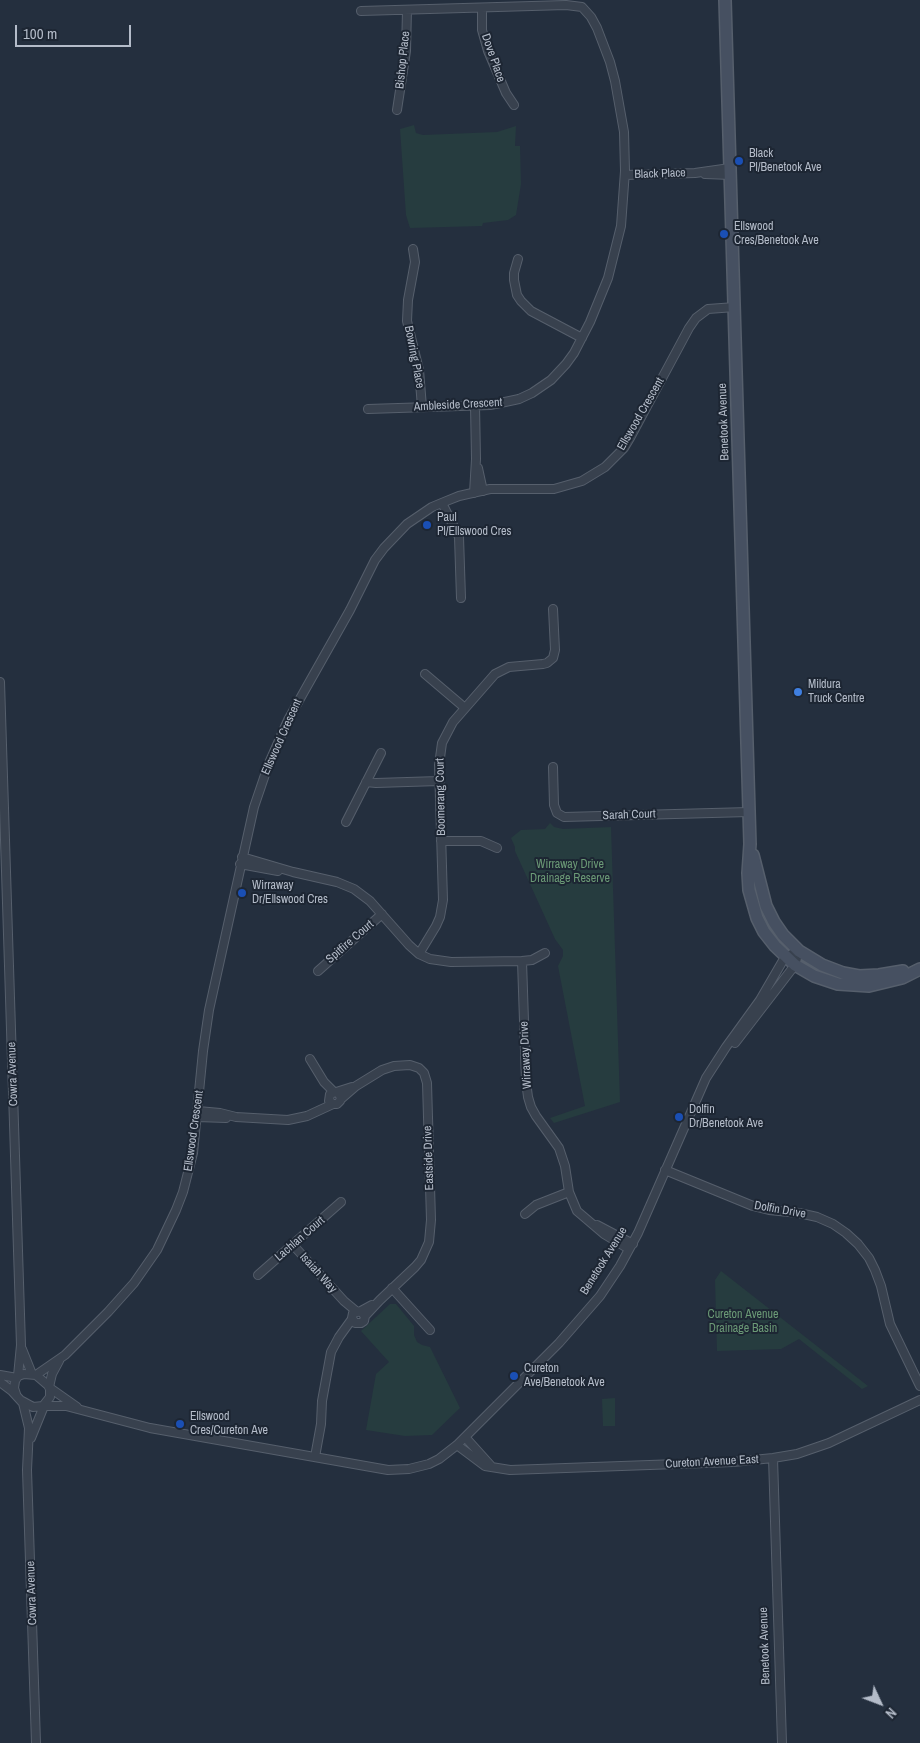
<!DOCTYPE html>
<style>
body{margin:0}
#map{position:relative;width:920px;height:1743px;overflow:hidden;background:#242f3e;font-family:"Archivo Narrow",sans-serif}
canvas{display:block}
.north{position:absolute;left:855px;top:1678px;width:50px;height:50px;-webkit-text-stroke:4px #1d2633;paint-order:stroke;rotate:133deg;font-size:14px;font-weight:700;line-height:20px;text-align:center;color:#b4bcc9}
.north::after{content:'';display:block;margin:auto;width:18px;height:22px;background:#b4bcc9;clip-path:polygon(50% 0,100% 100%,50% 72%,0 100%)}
.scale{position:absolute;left:15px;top:25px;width:116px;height:22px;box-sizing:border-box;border:2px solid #b4bcc9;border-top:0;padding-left:6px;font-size:15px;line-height:18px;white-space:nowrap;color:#b4bcc9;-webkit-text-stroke:4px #1d2633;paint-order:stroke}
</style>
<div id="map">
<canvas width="920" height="1743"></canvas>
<div class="north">N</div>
<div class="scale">100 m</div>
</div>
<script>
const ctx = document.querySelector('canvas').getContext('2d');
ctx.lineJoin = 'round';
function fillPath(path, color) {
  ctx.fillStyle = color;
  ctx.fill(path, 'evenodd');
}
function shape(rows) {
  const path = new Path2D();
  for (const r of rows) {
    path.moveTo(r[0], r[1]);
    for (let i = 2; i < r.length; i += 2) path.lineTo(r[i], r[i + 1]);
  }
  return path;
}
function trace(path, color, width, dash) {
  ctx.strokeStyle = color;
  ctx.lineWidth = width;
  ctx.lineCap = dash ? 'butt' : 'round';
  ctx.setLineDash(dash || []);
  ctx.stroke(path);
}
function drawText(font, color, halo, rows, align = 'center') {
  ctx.font = font + ' "Archivo Narrow",sans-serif';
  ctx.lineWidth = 4;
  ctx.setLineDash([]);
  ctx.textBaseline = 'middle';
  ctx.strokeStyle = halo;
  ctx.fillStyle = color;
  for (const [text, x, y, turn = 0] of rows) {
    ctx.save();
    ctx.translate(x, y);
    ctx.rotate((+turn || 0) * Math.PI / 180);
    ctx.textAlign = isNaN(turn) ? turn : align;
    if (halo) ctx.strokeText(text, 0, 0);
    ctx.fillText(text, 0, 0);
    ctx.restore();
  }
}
fillPath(shape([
 [414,125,416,133,423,135,497,132,516,126,515,146,520,146,521,184,516,215,508,220,483,223,482,226,410,228,406,215,400,129],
 [550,823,554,827,563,829,611,827,620,1102,554,1123,550,1118,585,1106,558,966,563,956,563,950,555,939,515,851,515,847,511,838,521,830,545,829],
 [721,1271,868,1386,862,1389,799,1339,781,1349,717,1351,715,1280],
 [390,1304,396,1304,414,1326,414,1335,417,1342,422,1345,430,1347,460,1408,432,1435,405,1436,366,1430,376,1374,389,1362,361,1331],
 [615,1398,615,1426,603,1426,602,1399]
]), '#263c3f');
const minor = shape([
 [482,8,482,30,488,51,506,93,514,105],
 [361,11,566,5,582,7,591,17,597,28,610,62,615,81,624,132,625,171,621,226,608,278,590,322,574,353,566,364,551,380,532,393,519,399,505,402,490,405,368,409],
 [397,110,406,51,407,10],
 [705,174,731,175],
 [625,175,695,173,730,168],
 [413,249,415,262,408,300,407,321,419,370,422,407],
 [518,259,514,273,514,280,517,295,521,301,531,311,582,338],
 [478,468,483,491],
 [474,493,476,459,475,405],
 [442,503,459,537,461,598],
 [425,674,465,708],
 [0,682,21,1345,18,1376],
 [553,767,554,805,557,813,564,817,749,812],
 [366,782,376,783,439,781],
 [346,822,381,753],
 [441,841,481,841,497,848],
 [242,857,293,872,337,882,354,889,370,901,409,945,419,954,430,959,451,962,522,961,532,960,545,953],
 [240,864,278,871],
 [419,954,436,926,440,917,443,900,439,765,442,743,453,722,495,674,509,667,543,664,547,663,553,658,555,650,553,609],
 [522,961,526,1081,528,1097,531,1107,536,1116,559,1148,565,1166,569,1192,577,1211,604,1234,629,1249],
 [318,971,382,914],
 [735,1043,795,965,799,951],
 [310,1059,324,1082,334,1092],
 [338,1093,341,1097,340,1101,337,1104,333,1104,329,1101,330,1094,352,1087],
 [341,1099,356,1086,382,1070,394,1066,410,1065,419,1068,424,1073,427,1083,431,1220,429,1242,421,1260,415,1267,380,1300,365,1316],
 [198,1111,220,1113,236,1117,288,1120,307,1116,333,1104],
 [197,1117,226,1118],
 [665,1170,753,1206,769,1210,799,1213,817,1217,833,1224,846,1233,858,1244,869,1258,875,1270,881,1286,890,1324,920,1386],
 [525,1214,536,1205,569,1192],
 [597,1225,633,1244],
 [293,1245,344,1301,356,1311],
 [258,1275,341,1202],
 [392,1288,430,1330],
 [362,1313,365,1316,364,1321,361,1323,355,1323,352,1318,353,1313,361,1311,372,1305],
 [22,1349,32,1374],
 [0,1375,17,1378],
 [36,1375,65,1355,108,1312,134,1283,157,1250,176,1210,183,1192,193,1153,203,1051,209,1010,254,807,269,763,288,720,350,610,375,560,384,548,407,524,432,507,444,502,459,496,490,489,554,489,582,481,605,467,624,448,630,438,689,328,696,318,708,309,735,307],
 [0,1382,12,1391,23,1403,29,1428,27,1470,36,1743],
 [49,1387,52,1374,59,1361],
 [50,1388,77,1407],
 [16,1394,14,1388,15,1381,18,1376,24,1374,36,1375,50,1387,50,1397,43,1406,33,1407,22,1401],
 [44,1406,66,1406,150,1428,388,1470,409,1469,429,1464,439,1459,457,1445,559,1343,600,1296,620,1266,638,1233,706,1078,726,1047,760,1000,785,957,799,951],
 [465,1437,492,1467],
 [31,1438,44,1406],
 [457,1445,485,1466,510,1470,733,1462,773,1458,797,1454,829,1443,920,1400],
 [315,1457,321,1424,322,1401,331,1352,339,1337,352,1319],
 [773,1458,782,1743]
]);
const secondary = shape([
 [725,0,750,844,748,873,749,890,757,918,764,932,775,946,795,965,814,976,838,984,869,986,902,978,920,969],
 [753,855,766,906,774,922,783,935,799,951,822,965,843,973,859,976,879,975,903,971]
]);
trace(minor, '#565f6c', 10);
trace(secondary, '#565f6c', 14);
trace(minor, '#38414e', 8);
trace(secondary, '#465061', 11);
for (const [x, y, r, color] of [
 [739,161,5,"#1a4fb4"],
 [724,234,5,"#1a4fb4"],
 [427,525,5,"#1a4fb4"],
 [798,692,5,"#3f7fe0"],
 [242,893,5,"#1a4fb4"],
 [679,1117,5,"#1a4fb4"],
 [514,1376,5,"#1a4fb4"],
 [180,1424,5,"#1a4fb4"]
]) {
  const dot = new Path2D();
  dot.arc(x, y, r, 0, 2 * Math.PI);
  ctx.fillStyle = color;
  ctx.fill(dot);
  trace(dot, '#1d2633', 2);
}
drawText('12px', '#b4bcc9', '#1d2633', [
 ["Dove Place",493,58,71],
 ["Bishop Place",403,60,-84],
 ["Black Place",660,174,-2],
 ["Bowring Place",414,357,79],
 ["Ambleside Crescent",458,405,-3],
 ["Ellswood Crescent",641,414,-60],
 ["Benetook Avenue",724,422,-92],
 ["Ellswood Crescent",282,737,-66],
 ["Boomerang Court",441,797,-91],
 ["Sarah Court",629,815,-2],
 ["Spitfire Court",350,942,-41],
 ["Wirraway Drive",526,1055,-93],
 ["Cowra Avenue",13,1074,-92],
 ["Ellswood Crescent",194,1131,-82],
 ["Eastside Drive",429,1158,-92],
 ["Dolfin Drive",780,1210,10],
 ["Lachlan Court",300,1239,-41],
 ["Benetook Avenue",604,1261,-58],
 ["Isaiah Way",318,1273,48],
 ["Cureton Avenue East",712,1462,-3],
 ["Cowra Avenue",32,1593,-92],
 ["Benetook Avenue",765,1646,-92]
]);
drawText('12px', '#b4bcc9', '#1d2633', [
 ["Black",749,154],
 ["Pl/Benetook Ave",749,168],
 ["Ellswood",734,227],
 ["Cres/Benetook Ave",734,241],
 ["Paul",437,518],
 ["Pl/Ellswood Cres",437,532],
 ["Mildura",808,685],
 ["Truck Centre",808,699],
 ["Wirraway",252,886],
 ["Dr/Ellswood Cres",252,900],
 ["Dolfin",689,1110],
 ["Dr/Benetook Ave",689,1124],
 ["Cureton",524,1369],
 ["Ave/Benetook Ave",524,1383],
 ["Ellswood",190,1417],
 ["Cres/Cureton Ave",190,1431]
], 'left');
drawText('12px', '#6b9a76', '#1d2633', [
 ["Wirraway Drive",570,865],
 ["Drainage Reserve",570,879],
 ["Cureton Avenue",743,1315],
 ["Drainage Basin",743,1329]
]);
</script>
